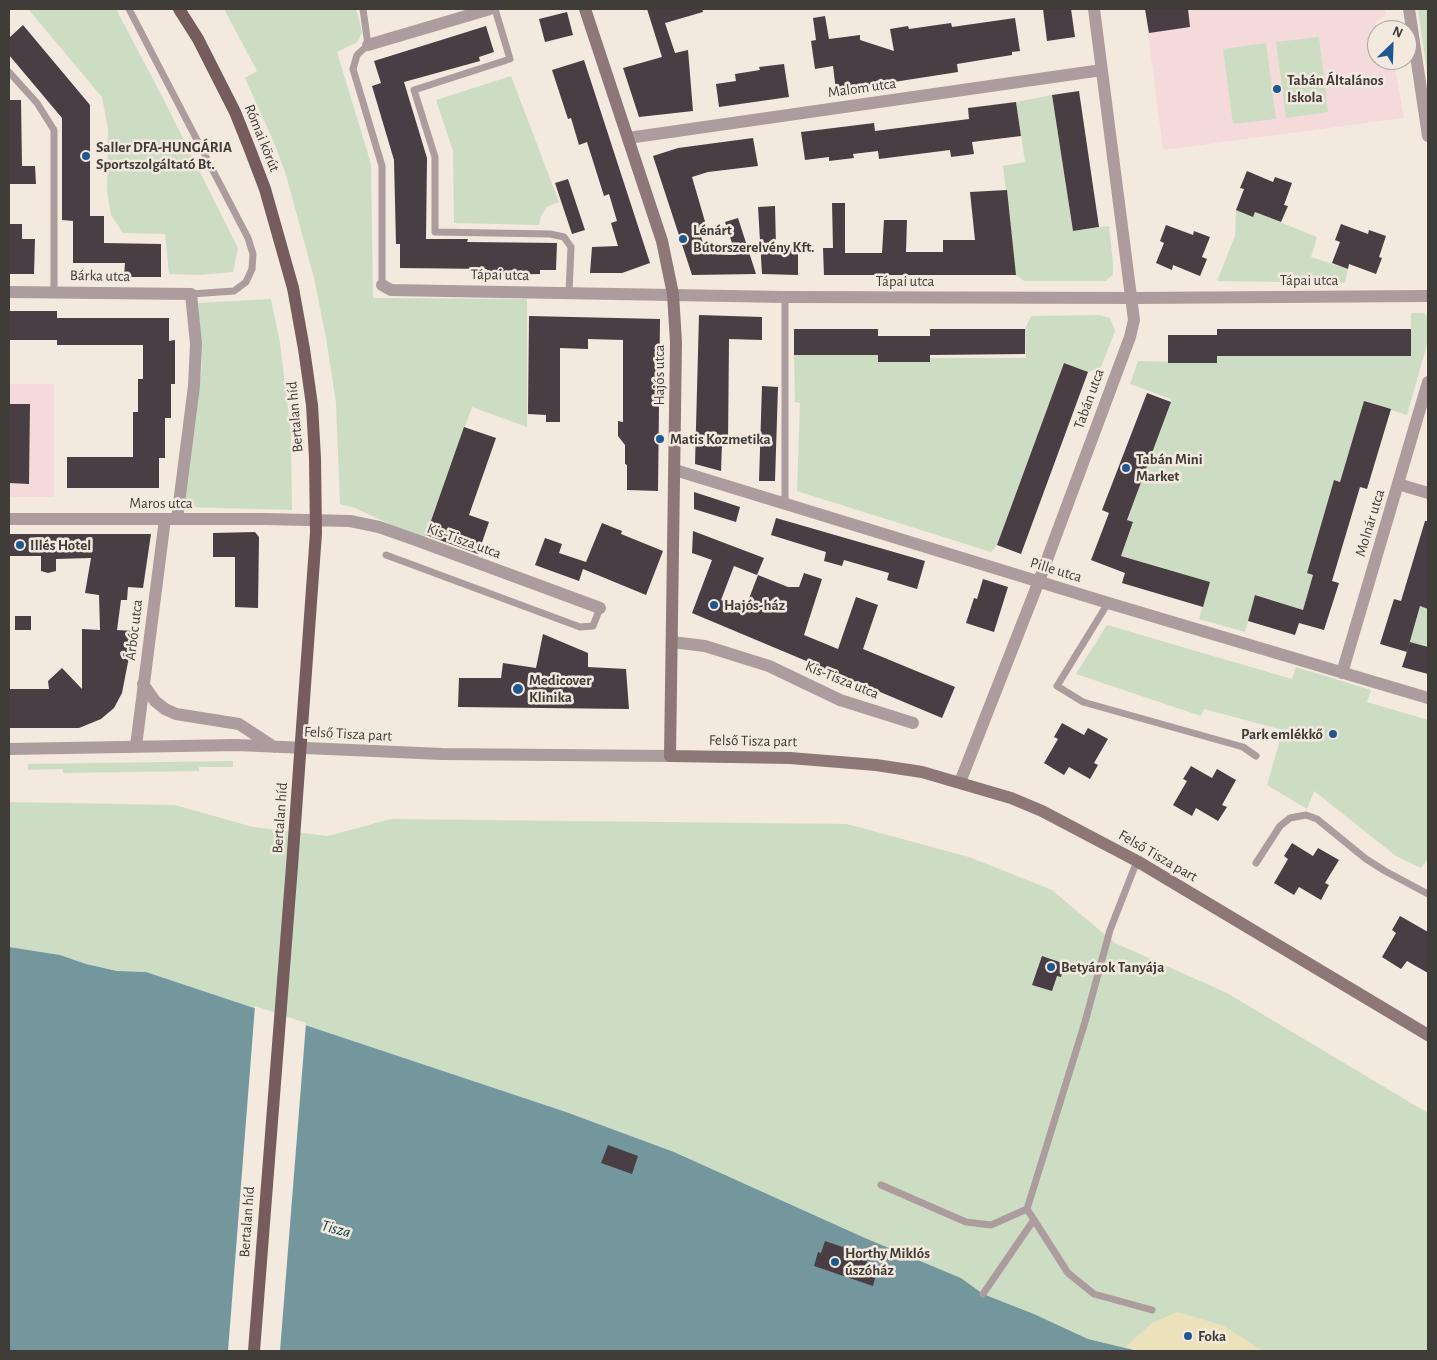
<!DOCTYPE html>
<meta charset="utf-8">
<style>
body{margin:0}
#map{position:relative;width:1437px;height:1360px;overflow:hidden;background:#f3e9df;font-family:"Alegreya Sans",sans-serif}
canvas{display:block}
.frame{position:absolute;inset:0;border:10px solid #403c38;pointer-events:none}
.north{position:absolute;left:1367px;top:20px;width:50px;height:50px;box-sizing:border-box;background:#f3e9df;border:1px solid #aba49c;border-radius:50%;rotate:24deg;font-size:14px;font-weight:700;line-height:20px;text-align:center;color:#403c38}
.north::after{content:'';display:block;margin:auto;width:18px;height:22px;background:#1f5890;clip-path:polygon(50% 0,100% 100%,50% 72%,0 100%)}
</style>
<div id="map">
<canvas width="1437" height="1360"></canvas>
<div class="frame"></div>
<div class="north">N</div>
</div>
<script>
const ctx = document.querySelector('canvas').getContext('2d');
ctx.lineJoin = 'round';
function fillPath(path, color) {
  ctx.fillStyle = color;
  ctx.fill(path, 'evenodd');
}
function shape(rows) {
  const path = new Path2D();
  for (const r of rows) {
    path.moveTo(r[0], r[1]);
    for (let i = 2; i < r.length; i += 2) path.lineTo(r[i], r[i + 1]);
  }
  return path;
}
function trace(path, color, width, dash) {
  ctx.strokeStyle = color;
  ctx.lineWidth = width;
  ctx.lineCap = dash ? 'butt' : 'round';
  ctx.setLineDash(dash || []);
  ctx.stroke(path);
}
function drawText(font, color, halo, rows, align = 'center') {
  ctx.font = font + ' "Alegreya Sans",sans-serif';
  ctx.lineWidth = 5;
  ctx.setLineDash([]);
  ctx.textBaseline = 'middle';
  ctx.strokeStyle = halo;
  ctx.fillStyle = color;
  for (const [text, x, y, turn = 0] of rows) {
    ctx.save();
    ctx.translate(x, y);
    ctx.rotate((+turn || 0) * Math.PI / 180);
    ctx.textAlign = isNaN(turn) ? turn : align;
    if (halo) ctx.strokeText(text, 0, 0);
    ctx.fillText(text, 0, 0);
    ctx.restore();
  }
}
fillPath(shape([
 [1145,9,1386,9,1386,14,1375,23,1378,30,1377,30,1377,60,1394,60,1404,118,1163,150],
 [9,384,54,384,54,497,9,497]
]), '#f5dadb');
fillPath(shape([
 [28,9,116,9,165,102,238,248,233,272,199,275,169,274,165,234,123,233,111,215,107,191,108,129,102,97],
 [224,9,356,9,362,32,360,37,356,43,337,52,371,164,373,298,527,299,527,427,472,407,424,540,355,508,340,504,336,403,326,338,314,278,286,175,275,145,245,78,257,71],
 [1418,9,1428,9,1428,79],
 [1319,37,1328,112,1286,118,1276,42],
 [1266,43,1276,119,1233,124,1223,49],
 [511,76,559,202,547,207,541,216,539,225,454,223,453,151,436,100],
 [1052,95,1073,231,1109,226,1113,263,1113,275,1105,281,1024,281,1016,275,1003,166,1025,162,1016,102],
 [1236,210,1253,216,1255,212,1317,237,1311,257,1348,269,1345,283,1217,281,1235,236],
 [271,299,280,343,291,433,292,510,184,507,202,366,198,303],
 [1411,313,1423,313,1428,316,1428,341,1407,415,1364,402,1340,482,1334,480,1307,573,1313,575,1303,610,1256,595,1245,632,1199,619,1210,582,1121,556,1133,523,1127,520,1171,402,1171,399,1130,384,1138,361,1216,363,1217,356,1411,356],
 [1099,315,1110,318,1115,331,1101,367,1088,372,1064,363,997,545,991,552,797,491,800,403,795,402,794,355,878,355,930,358,1026,358,1025,329,1031,316],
 [1428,604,1428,647,1410,642,1420,606,1427,608],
 [1107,625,1292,679,1296,667,1371,690,1367,702,1428,720,1428,859,1421,868,1396,856,1314,791,1307,809,1267,785,1283,730,1204,709,1201,716,1076,674],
 [233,761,233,767,199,767,199,771,63,773,63,769,28,770,28,764],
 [9,802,175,805,253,827,328,836,391,819,847,824,969,857,1052,890,1115,943,1227,993,1428,1113,1428,1351,1138,1351,1088,1339,1034,1314,983,1294,961,1278,865,1238,674,1152,566,1112,146,972,117,971,86,964,60,955,9,947]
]), '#cdddc4');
fillPath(shape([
 [1177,1312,1222,1325,1263,1351,1138,1351,1125,1347,1152,1323]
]), '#ebe2bc');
fillPath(shape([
 [9,947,60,955,86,964,117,971,146,972,566,1112,674,1152,865,1238,961,1278,983,1294,1034,1314,1088,1339,1138,1351,9,1351]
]), '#73979d');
fillPath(shape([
 [255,1006,306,1023,280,1351,228,1351]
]), '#f3e9df');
fillPath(shape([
 [647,9,702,9,703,12,665,23,675,53,688,50,693,111,639,117,623,68,662,57],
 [1043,9,1071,9,1075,37,1047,41],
 [1145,9,1188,9,1190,27,1149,33],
 [567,12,573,35,545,42,539,19],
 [825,16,829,39,860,35,860,40,894,51,890,29,908,26,909,29,951,23,952,27,1015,18,1020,51,1012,52,1012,55,957,64,958,72,836,91,833,66,815,69,811,41,816,40,813,18],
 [23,25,90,105,90,216,104,216,104,243,161,244,161,277,124,277,125,263,73,263,73,221,62,220,62,118,9,55,9,38],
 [486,26,494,52,479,57,480,61,404,82,427,158,426,239,468,239,467,242,557,243,556,270,540,270,540,274,487,275,487,269,400,268,400,244,396,244,394,160,372,86,381,83,374,61],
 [584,60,650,263,622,273,590,273,592,247,618,246,611,223,617,221,609,194,604,196,587,142,579,145,571,118,568,119,552,70],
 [784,64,789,97,719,107,716,84,736,81,735,74,760,70,759,67],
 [1079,91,1099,227,1073,231,1052,95],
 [9,100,21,100,22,166,35,166,36,184,9,184],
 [1016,102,1021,136,972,142,974,154,951,157,950,150,879,159,878,151,853,154,854,158,829,161,829,157,805,160,801,132,874,123,875,131,969,119,968,108],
 [753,138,758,166,708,172,692,177,706,225,698,228,707,254,736,255,725,222,738,218,756,274,692,275,653,156,678,148],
 [1247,171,1273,182,1275,177,1292,183,1284,205,1288,206,1281,222,1255,212,1253,217,1236,210,1244,189,1240,188],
 [568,179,585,230,572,234,555,183],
 [1007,190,1016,275,824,275,823,248,833,248,832,203,845,203,845,253,882,253,884,220,907,220,906,252,943,252,943,240,975,240,970,192],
 [775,206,776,246,798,246,798,275,762,274,758,207],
 [9,224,22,224,22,239,35,239,34,274,9,274],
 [1341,224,1368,234,1369,230,1386,236,1379,257,1382,258,1376,274,1349,264,1348,269,1332,263,1340,242,1335,240],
 [1166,225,1193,235,1194,231,1210,237,1202,257,1207,259,1200,276,1173,265,1172,270,1156,263,1164,243,1160,241],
 [9,311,57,311,57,318,169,318,169,341,175,340,175,384,171,384,171,418,165,418,165,458,159,458,159,488,67,488,67,457,133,457,133,412,138,412,138,379,143,379,143,345,57,345,57,340,9,340],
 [699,315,762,317,762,340,729,339,728,443,722,443,721,471,695,464],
 [529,316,660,319,658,491,627,490,627,465,625,464,625,445,618,436,618,421,623,422,623,340,588,339,588,349,560,348,560,422,546,422,546,415,528,414],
 [794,329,878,329,878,336,930,336,930,329,1025,329,1025,354,930,355,930,362,878,362,878,355,794,355],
 [1217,329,1411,329,1411,356,1217,356,1217,363,1168,363,1168,335,1217,335],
 [1064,363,1088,372,1021,554,997,545],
 [762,386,778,387,775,481,759,481],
 [1147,393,1171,402,1127,520,1133,522,1121,556,1210,582,1203,607,1122,583,1125,573,1091,560,1109,513,1102,510],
 [1364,401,1391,409,1367,489,1360,487,1332,581,1339,583,1324,630,1299,623,1295,635,1248,621,1255,595,1303,610,1313,575,1307,573,1334,480,1340,482],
 [9,404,30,404,29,484,9,483],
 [464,427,496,438,469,515,489,522,478,554,426,535],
 [694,492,740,507,736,522,694,509],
 [776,518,925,561,917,589,887,580,889,573,844,560,842,566,824,561,826,552,771,535],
 [1425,521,1428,521,1428,609,1420,606,1407,652,1380,644,1394,599,1401,601],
 [602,523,622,531,621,534,663,551,646,595,583,569,579,581,535,565,545,538,562,544,559,553,586,562],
 [693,531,764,558,757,575,734,566,721,600,745,609,758,575,788,587,799,587,804,573,822,579,804,635,838,649,856,597,878,605,863,649,955,687,942,718,692,613,712,560,692,553],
 [255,532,259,537,258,608,235,607,235,557,213,557,213,533],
 [9,534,151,534,143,588,128,587,127,600,121,600,117,630,134,631,122,693,114,708,101,719,79,728,9,728,9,689,49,689,48,681,62,668,82,689,82,629,100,630,99,595,85,593,91,558,56,559,56,571,48,573,41,571,41,556,9,556],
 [983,579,1008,587,994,632,966,623,974,598,977,599],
 [15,616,31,616,31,630,15,630],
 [543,634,588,653,588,667,626,669,629,709,458,707,459,678,501,678,503,663,536,668],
 [1410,642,1428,647,1428,674,1402,667],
 [1062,723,1084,735,1088,728,1108,739,1094,763,1098,765,1090,779,1069,767,1064,775,1044,763,1058,739,1054,737],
 [1191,766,1212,778,1217,769,1236,780,1222,805,1227,807,1218,821,1196,808,1192,816,1173,805,1187,781,1183,779],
 [1292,843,1313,856,1318,848,1339,860,1325,883,1329,885,1321,900,1299,887,1294,895,1274,883,1288,859,1284,856],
 [1400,916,1428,932,1428,973,1407,961,1401,969,1382,957,1396,933,1392,930],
 [1042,956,1065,964,1061,977,1057,976,1052,991,1032,985],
 [608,1145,638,1156,632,1174,601,1163],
 [825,1241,869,1256,865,1267,877,1271,873,1286,814,1266,818,1252,821,1253]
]), '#493e43');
trace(shape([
 [129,9,248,238,253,254,252,269,246,282,234,291,191,294],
 [363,9,368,45,357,55,353,69,382,166,382,285],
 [495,9,510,59,414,90,435,157,435,232,550,234,564,237,571,247,569,292],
 [9,72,37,103,54,130,54,292],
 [785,503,785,297],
 [386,555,580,627,593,626,600,608],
 [1108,603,1057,686,1083,702,1243,747,1256,756],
 [1137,861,1110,930,1085,1022,1027,1209,1068,1273,1094,1294,1152,1310],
 [1256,863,1280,826,1290,818,1306,815,1317,819,1366,859,1385,871,1428,894],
 [881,1185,966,1222,991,1225,1027,1209],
 [983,1294,1033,1221]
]), '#ac9c9d', 7);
trace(shape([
 [1409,9,1428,136],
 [368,45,490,9],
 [628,138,1102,70],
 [382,285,391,290,785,297,1133,298,1428,296],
 [9,292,191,294,196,344,194,386,177,519],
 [675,470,1115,605,1428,698],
 [1398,484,1428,493],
 [9,519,264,519,350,521,379,527,416,540,600,608],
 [672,642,705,646,769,666,840,700,913,723],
 [1342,673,1428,382],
 [136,746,165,519],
 [960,782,1039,581,1130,337,1134,320,1094,9]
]), '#ac9c9d', 12);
trace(shape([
 [143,684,155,701,165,709,176,714,239,724,274,747],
 [9,749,237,745,442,754,670,756]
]), '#ac9c9d', 12);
trace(shape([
 [585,9,662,241,673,294,676,342,670,756,790,758,876,765,922,772,1011,798,1042,811,1137,861,1428,1035]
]), '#8d7777', 12);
trace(shape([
 [179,9,198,39,235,112,249,147,265,189,293,288],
 [254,1351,292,866]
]), '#765c5d', 12);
trace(shape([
 [292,866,316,533,315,458,312,405,304,349,293,288]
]), '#765c5d', 12);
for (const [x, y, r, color] of [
 [1277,89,5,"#1f5890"],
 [86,156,5,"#1f5890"],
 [683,239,5,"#1f5890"],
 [660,439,5,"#1f5890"],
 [1126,468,5,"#1f5890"],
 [20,545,5,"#1f5890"],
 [714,605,5,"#1f5890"],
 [518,689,6,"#1f5890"],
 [1333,734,5,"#1f5890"],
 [1051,967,5,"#1f5890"],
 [835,1262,5,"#1f5890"],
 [1188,1336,5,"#1f5890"]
]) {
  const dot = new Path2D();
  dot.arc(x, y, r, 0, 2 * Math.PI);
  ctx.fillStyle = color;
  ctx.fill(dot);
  trace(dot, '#f3e9df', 2);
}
drawText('bold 15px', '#403c38', '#f3e9df', [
 ["Tabán Általános",1287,80],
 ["Iskola",1287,97],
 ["Saller DFA-HUNGÁRIA",96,147],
 ["Sportszolgáltató Bt.",96,164],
 ["Lénárt",693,230],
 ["Bútorszerelvény Kft.",693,247],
 ["Matis Kozmetika",670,439],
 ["Tabán Mini",1136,459],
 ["Market",1136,476],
 ["Illés Hotel",30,545],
 ["Hajós-ház",724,605],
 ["Medicover",529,680],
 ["Klinika",529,697],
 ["Park emlékkő",1323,734,"right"],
 ["Betyárok Tanyája",1061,967],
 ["Horthy Miklós",845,1253],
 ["úszóház",845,1270],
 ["Foka",1198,1336]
], 'left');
drawText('15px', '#403c38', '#f3e9df', [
 ["Malom utca",862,88,-8],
 ["Római körút",262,138,68],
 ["Tápai utca",500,275,1],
 ["Bárka utca",100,276,1],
 ["Tápai utca",1309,280],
 ["Tápai utca",905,281],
 ["Hajós utca",659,375,-90],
 ["Tabán utca",1089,399,-70],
 ["Bertalan híd",295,417,-95],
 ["Maros utca",161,503],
 ["Molnár utca",1370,523,-73],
 ["Kis-Tisza utca",464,541,20],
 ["Pille utca",1056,570,17],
 ["Árbóc utca",134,630,-83],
 ["Kis-Tisza utca",842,680,22],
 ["Felső Tisza part",348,734,3],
 ["Felső Tisza part",753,741,1],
 ["Bertalan híd",280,818,-86],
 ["Felső Tisza part",1158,856,30],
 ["Bertalan híd",247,1222,-86]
]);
drawText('italic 16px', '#054048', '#f3e9df', [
 ["Tisza",336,1229,15]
]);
</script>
